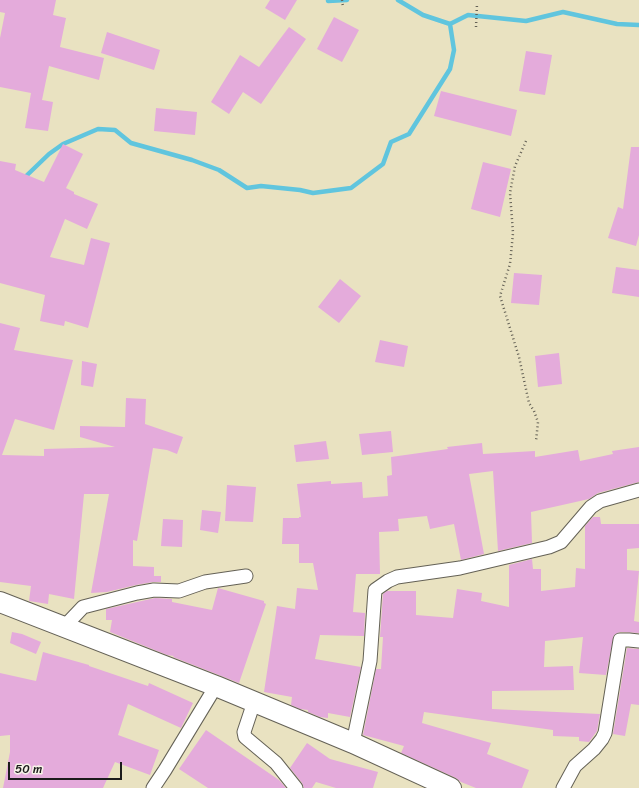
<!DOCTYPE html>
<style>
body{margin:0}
#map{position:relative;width:639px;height:788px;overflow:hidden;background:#e9e2c1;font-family:Sriracha,sans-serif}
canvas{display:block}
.scale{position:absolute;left:8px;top:762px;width:114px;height:18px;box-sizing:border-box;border:2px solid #1c1c1c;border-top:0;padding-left:5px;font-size:12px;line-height:14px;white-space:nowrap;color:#1c1c1c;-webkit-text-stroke:3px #f7f3e8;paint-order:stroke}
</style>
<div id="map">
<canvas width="639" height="788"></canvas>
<div class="scale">50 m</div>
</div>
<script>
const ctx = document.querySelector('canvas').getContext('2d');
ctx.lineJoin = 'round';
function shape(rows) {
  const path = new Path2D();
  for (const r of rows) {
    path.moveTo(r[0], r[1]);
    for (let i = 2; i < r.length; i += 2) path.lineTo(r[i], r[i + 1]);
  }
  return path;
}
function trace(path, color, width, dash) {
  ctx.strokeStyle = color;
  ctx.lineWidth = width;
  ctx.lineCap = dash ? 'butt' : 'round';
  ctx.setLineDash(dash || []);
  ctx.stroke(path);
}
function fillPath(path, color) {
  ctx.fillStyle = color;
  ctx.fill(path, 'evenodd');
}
trace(shape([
 [398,0,423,15,450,24,468,15,526,21,563,12,617,24,639,25],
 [328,1,347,0],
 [23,179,49,154,63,144,98,129,115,130,131,143,192,160,219,170,247,188,261,186,300,190,313,193,351,188,383,164,391,142,409,134,450,69,454,50,450,24]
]), '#60c5de', 4.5);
fillPath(shape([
 [0,0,56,0,53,15,66,18,60,47,104,58,99,80,49,66,42,100,53,102,48,131,25,128,31,93,0,87,0,38,5,13,0,12],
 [270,0,297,0,285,20,265,8],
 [334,17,359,30,342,62,317,49],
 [289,27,306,39,261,104,243,92,229,114,211,102,240,55,259,67],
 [107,32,160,50,154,70,101,53],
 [526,51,552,55,545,95,519,91],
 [441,91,517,110,511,136,434,116],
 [156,108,197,112,195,135,154,131],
 [63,144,83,154,66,188,74,192,74,194,98,204,87,229,65,219,50,257,84,265,91,238,110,243,88,328,65,321,64,326,40,321,45,295,0,283,0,161,16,164,15,170,44,182],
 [631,147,639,147,639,235,636,246,608,238,618,207,623,209],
 [483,162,511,169,500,217,471,209],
 [616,267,639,270,639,297,612,293],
 [514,273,542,275,539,305,511,303],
 [340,279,361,296,339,323,318,307],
 [0,323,20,328,14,350,73,360,54,430,15,419,2,455,44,456,44,449,115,447,80,437,80,426,125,427,126,398,146,399,145,424,183,437,177,454,167,450,153,448,137,541,133,540,133,566,154,567,154,576,161,576,161,582,153,582,136,585,107,592,91,593,109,494,84,494,74,599,49,594,48,604,29,601,31,586,0,582],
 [380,340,408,346,404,367,375,362],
 [559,353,562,384,538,387,535,356],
 [82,361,97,364,93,387,81,385],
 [391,431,393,452,362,455,359,434],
 [326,441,329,459,296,462,294,445],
 [482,443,483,454,535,451,535,457,578,450,580,461,613,454,612,451,639,447,639,482,598,493,589,499,531,512,532,543,498,551,493,471,469,474,484,554,461,560,454,524,430,529,427,516,398,519,399,531,379,532,380,574,356,574,353,612,365,613,364,636,320,635,315,659,361,667,350,717,328,713,328,718,320,717,308,712,308,710,300,709,291,705,292,697,264,692,277,606,295,609,297,588,318,590,313,563,299,563,299,544,282,544,283,518,299,518,299,517,301,517,297,484,331,481,331,484,362,482,363,498,388,496,387,476,392,475,391,457,448,449,447,447],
 [227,485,256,487,253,522,225,521],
 [202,510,221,512,218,533,200,530],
 [593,517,600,517,601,524,639,524,639,548,627,549,627,570,639,571,634,621,639,622,639,633,620,632,614,635,606,675,579,673,583,637,545,641,544,667,573,666,574,690,492,691,492,709,600,714,597,731,589,742,579,741,579,737,553,736,553,730,424,712,422,723,491,743,487,754,529,770,522,788,476,788,461,782,456,778,401,753,404,746,363,735,376,669,381,669,383,637,380,637,383,594,387,591,416,591,416,615,453,618,457,589,482,593,481,601,509,607,509,565,532,559,533,569,541,569,541,591,575,587,576,568,585,569,585,526],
 [163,519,183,520,182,547,161,546],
 [218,588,264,601,264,603,266,604,239,683,173,657,174,656,167,655,110,632,112,620,106,620,106,609,155,598,172,599,172,602,212,610],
 [12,632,22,634,41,642,36,654,10,643],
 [627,648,639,649,639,705,631,704,625,736,613,734],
 [43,652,89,665,89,666,148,686,149,683,193,703,181,728,128,704,118,735,159,750,150,775,115,762,103,788,3,788,10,752,10,735,0,736,0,673,36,681],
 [206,730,279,780,286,788,208,788,179,769],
 [307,743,330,759,378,772,373,788,336,788,316,782,312,788,304,788,302,783,290,768]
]), '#e4abdb');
const street = shape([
 [64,627,83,607,137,593,154,590,179,591,205,582,246,576],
 [254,702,244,732,245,737,276,763,296,788],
 [353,743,370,661,375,590,388,581,397,577,460,568,549,547,561,542,591,507,600,501,639,490],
 [153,788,165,770,216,686],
 [563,788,575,766,594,749,602,739,605,733,620,640,629,640,639,641]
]);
const primary = shape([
 [0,602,216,686,353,743,451,788]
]);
trace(street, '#646156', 15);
trace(primary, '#646156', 22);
trace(shape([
 [342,0,343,7],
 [476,27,477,4],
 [526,141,515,166,510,193,513,233,510,264,500,296,519,357,529,403,534,411,538,422,536,441]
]), '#646156', 2.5, [1, 3]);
trace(street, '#fff', 13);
trace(primary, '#fff', 20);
</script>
